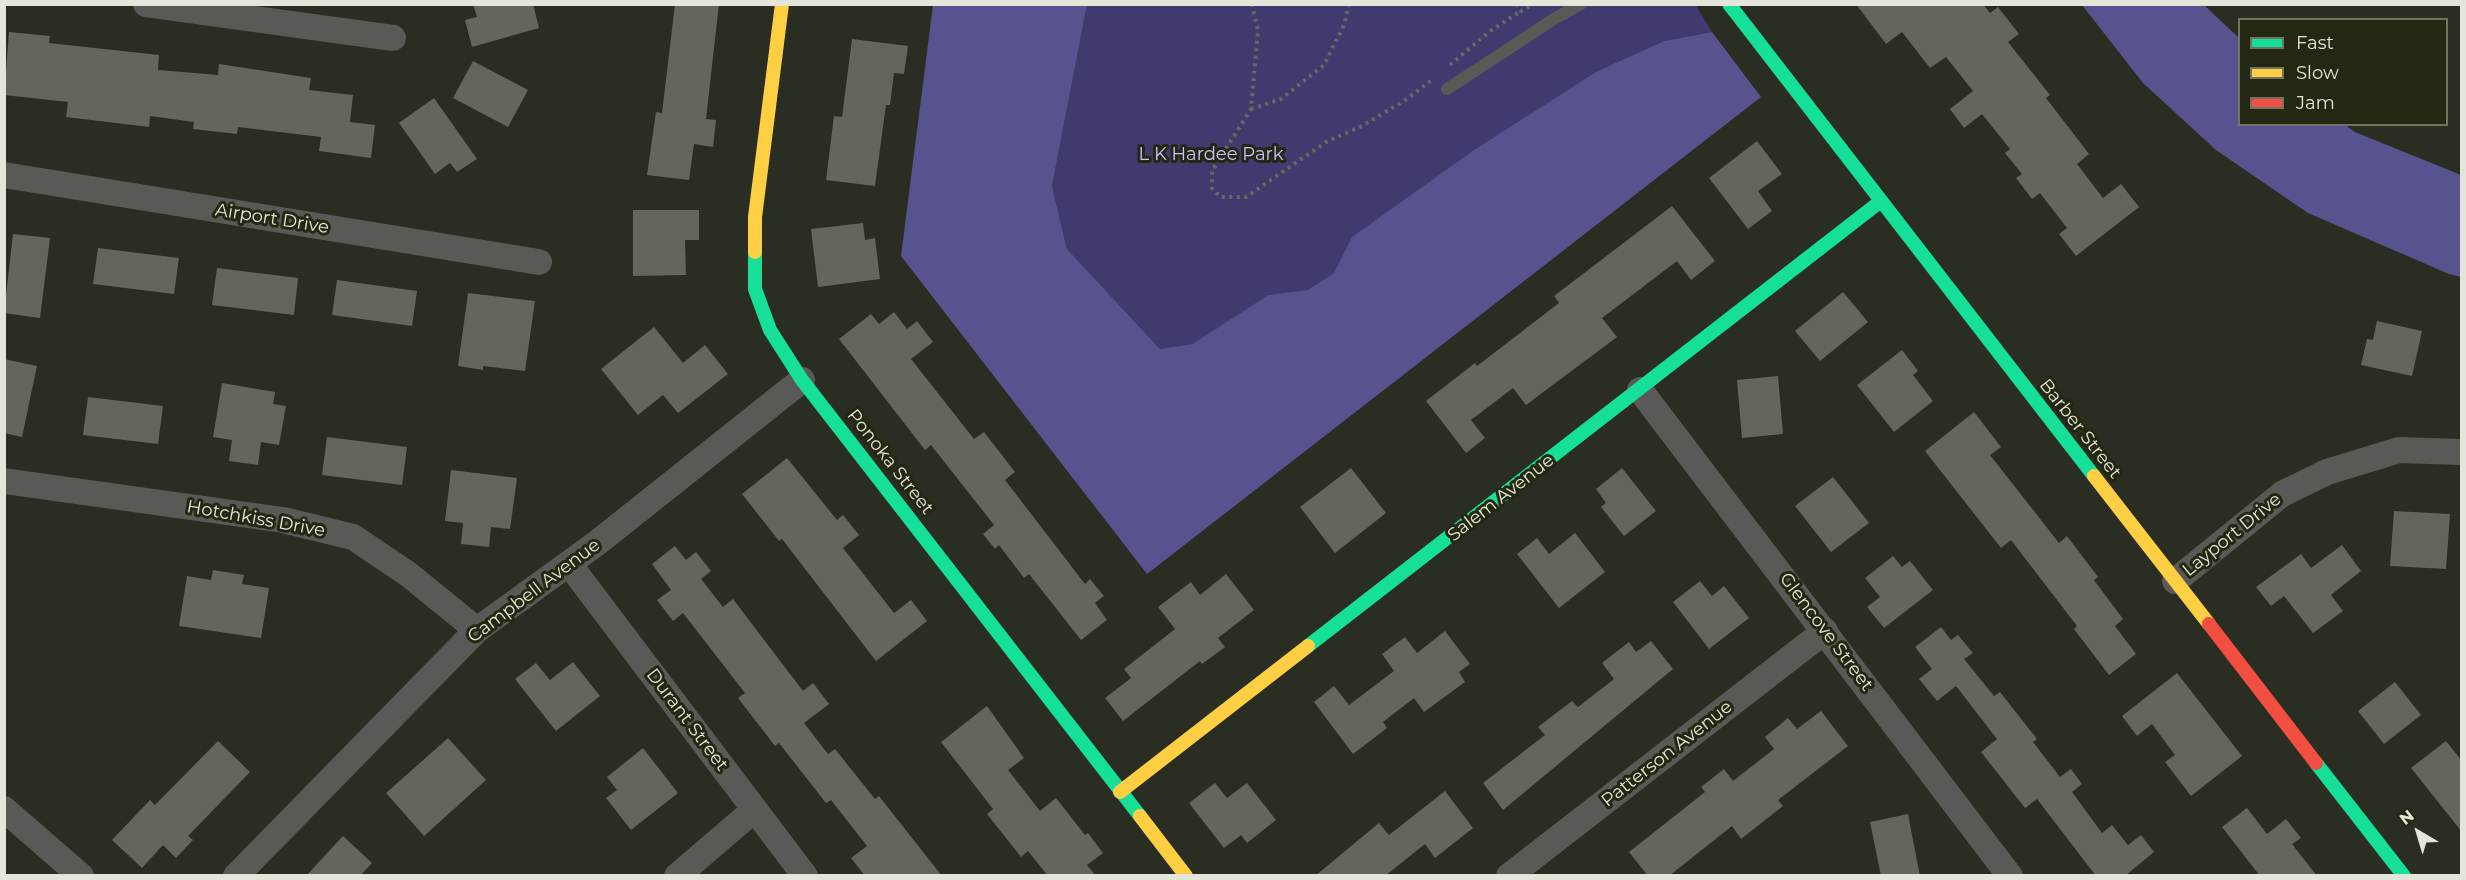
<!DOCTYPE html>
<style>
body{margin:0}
#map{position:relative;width:2466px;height:880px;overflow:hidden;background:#2a2d21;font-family:Montserrat,sans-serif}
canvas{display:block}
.frame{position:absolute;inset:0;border:6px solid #e3e6d8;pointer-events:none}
.legend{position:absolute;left:2238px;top:18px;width:210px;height:108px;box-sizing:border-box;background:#242812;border:2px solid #707461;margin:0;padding:8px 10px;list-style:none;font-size:18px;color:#e3e6d8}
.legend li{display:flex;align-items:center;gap:12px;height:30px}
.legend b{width:30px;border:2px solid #707461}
.north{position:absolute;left:2388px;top:802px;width:60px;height:60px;-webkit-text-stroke:4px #242812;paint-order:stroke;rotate:322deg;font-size:16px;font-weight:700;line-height:24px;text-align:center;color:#e3e6d8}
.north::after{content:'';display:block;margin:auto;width:21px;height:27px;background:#e3e6d8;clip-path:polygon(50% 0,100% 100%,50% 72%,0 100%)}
</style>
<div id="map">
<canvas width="2466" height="880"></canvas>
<div class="frame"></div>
<ul class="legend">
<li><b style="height:8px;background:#16e098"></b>Fast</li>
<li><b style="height:8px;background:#ffcf43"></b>Slow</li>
<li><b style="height:8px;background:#f24e42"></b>Jam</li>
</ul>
<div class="north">N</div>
</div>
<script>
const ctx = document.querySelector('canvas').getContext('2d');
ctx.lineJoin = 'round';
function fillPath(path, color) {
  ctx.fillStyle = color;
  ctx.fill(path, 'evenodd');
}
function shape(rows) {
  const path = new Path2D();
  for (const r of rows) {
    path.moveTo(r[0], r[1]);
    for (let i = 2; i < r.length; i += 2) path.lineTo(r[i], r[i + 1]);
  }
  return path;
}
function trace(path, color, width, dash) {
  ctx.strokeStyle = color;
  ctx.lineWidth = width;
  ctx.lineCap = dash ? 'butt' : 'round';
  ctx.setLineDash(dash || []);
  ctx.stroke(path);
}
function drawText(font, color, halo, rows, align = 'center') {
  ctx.font = font + ' Montserrat,sans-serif';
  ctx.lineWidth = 6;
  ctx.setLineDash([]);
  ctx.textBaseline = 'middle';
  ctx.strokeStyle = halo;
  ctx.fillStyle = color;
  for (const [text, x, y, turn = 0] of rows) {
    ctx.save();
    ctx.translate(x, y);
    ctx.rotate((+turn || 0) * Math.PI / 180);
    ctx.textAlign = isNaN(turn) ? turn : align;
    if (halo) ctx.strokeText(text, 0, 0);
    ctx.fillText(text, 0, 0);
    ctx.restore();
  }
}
fillPath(shape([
 [1695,4,1712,32,1664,41,1596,73,1474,150,1353,237,1334,273,1308,291,1268,295,1193,345,1160,349,1067,249,1052,186,1087,5]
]), '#3f3b6f');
fillPath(shape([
 [933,5,1087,5,1052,186,1067,249,1160,349,1193,344,1268,295,1308,290,1334,273,1352,237,1474,150,1596,72,1664,41,1712,32,1761,97,1147,574,901,256],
 [2082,5,2204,5,2239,38,2240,124,2345,125,2355,132,2461,175,2461,277,2449,274,2308,213,2216,150,2143,83]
]), '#57538f');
fillPath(shape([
 [473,4,533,4,539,28,472,47,465,20,477,17],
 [675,4,719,4,706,119,716,120,713,147,694,144,689,180,647,175,656,112,662,113],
 [1856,4,1983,4,1990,13,1998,7,2019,34,2008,42,2050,95,2046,98,2089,154,2077,164,2103,198,2121,184,2139,207,2076,256,2059,234,2067,228,2040,193,2032,199,2016,178,2022,174,2005,153,2010,149,1982,114,1964,128,1950,109,1973,91,1946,57,1930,68,1902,32,1886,44],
 [9,32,50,36,49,43,159,55,158,70,218,75,219,64,311,78,309,90,353,95,350,122,375,125,371,158,319,151,321,137,238,127,237,134,193,129,194,122,150,116,149,127,66,117,68,102,4,95],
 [852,39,908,46,904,74,894,73,890,105,886,105,875,186,826,180,834,116,842,117],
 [473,61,528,90,508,127,453,98],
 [434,98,477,159,457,172,450,163,435,174,399,123],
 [1757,141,1782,174,1758,191,1772,211,1748,229,1709,178],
 [1672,206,1715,261,1691,280,1677,261,1602,318,1617,337,1526,405,1513,388,1471,420,1485,438,1466,453,1426,401,1475,363,1477,366,1559,303,1554,296],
 [633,210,699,210,699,240,685,240,686,275,633,276],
 [863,223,865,240,875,238,880,279,818,287,811,229],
 [13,234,50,238,40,318,4,313],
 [98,248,179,258,174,294,93,284],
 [217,268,298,278,294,315,212,305],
 [337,280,417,291,412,326,332,315],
 [1843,292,1868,322,1820,361,1795,331],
 [468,293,535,301,525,371,483,366,483,370,458,366],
 [894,312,907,329,917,321,933,342,911,359,974,439,984,432,1015,472,1005,480,1085,584,1090,579,1104,596,1095,603,1107,620,1081,640,1029,574,1024,578,999,545,995,549,983,534,994,525,931,445,925,450,839,339,871,314,879,324],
 [2377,321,2422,331,2412,376,2361,365,2367,339,2373,340],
 [654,327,683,363,705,345,728,374,678,413,663,395,638,415,601,369],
 [1902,350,1918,371,1913,375,1933,401,1894,432,1857,385],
 [4,359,37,366,22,437,4,433],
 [1778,376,1783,434,1742,438,1737,380],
 [222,383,275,392,273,404,286,406,279,445,261,442,258,465,229,461,232,440,213,437],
 [88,397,163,406,158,444,83,435],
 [1974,412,2001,447,1990,455,2059,543,2067,536,2098,577,2094,580,2123,619,2115,626,2136,654,2109,675,2074,629,2077,626,2011,540,2001,548,1925,451],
 [327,437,407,447,402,485,322,475],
 [787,458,837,520,843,515,859,535,843,548,894,613,911,600,927,621,876,661,782,539,779,541,742,494],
 [1351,468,1386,513,1335,553,1300,507],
 [1622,468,1656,511,1624,536,1601,507,1606,503,1596,489],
 [451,470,517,478,510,529,491,527,489,547,461,544,463,523,445,521],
 [1833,477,1869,523,1831,552,1795,506],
 [2394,511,2450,514,2446,569,2390,566],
 [1575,533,1605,572,1559,608,1517,554,1537,538,1549,554],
 [2342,545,2361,571,2331,595,2343,611,2313,633,2284,596,2271,606,2256,587,2301,554,2311,568],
 [675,546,686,560,696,552,711,571,701,579,723,607,733,599,803,691,813,683,829,704,804,723,828,754,835,749,875,799,879,796,942,876,865,876,851,858,867,846,831,800,826,803,779,743,775,746,738,698,745,693,683,613,673,621,657,600,671,590,652,564],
 [1893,556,1902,567,1910,561,1933,590,1884,628,1867,607,1880,597,1865,578],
 [213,570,244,575,242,584,269,588,261,638,179,626,187,576,211,580],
 [1226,574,1254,610,1218,638,1225,647,1202,664,1200,661,1123,721,1105,698,1131,678,1124,669,1175,629,1158,607,1191,582,1200,595],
 [1700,581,1712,596,1724,586,1749,618,1709,649,1673,602],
 [1941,627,1951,640,1958,635,1973,653,1964,659,1994,696,2000,692,2037,739,2033,742,2060,777,2071,769,2082,784,2072,792,2102,833,2112,825,2128,845,2141,835,2154,852,2125,876,2096,876,2037,799,2025,808,1981,752,1997,739,1956,686,1937,701,1919,679,1932,669,1915,647],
 [1445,631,1470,664,1459,672,1465,682,1424,712,1414,698,1383,722,1387,728,1353,754,1314,702,1334,686,1349,705,1394,671,1382,654,1405,637,1417,653],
 [1651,641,1673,669,1503,810,1483,783,1545,735,1538,727,1572,701,1578,707,1614,679,1602,663,1629,642,1636,652],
 [573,662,600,696,556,731,515,679,536,663,550,680],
 [2177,673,2242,756,2191,796,2165,762,2175,755,2152,724,2137,736,2122,716],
 [2395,682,2421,715,2384,744,2358,711],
 [987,706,1024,758,1008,770,1040,811,1056,798,1085,835,1088,833,1103,853,1087,865,1096,876,1048,876,1028,851,1021,857,987,814,993,809,941,742],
 [1821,711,1848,746,1778,800,1783,806,1741,839,1732,826,1669,876,1648,876,1629,852,1705,792,1701,787,1724,769,1733,781,1774,749,1765,737,1788,718,1797,729],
 [448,738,486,780,424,836,386,793],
 [218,741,250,772,188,836,193,840,176,858,163,845,142,868,112,840,150,800,155,805],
 [2446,741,2462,761,2462,832,2411,768],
 [643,748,678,793,631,830,606,798,617,790,607,777],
 [1215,783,1227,798,1247,783,1276,820,1247,843,1241,835,1224,848,1189,803],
 [1445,791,1473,828,1435,858,1425,844,1385,876,1315,876,1379,823,1389,835],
 [2247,808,2267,834,2286,819,2301,838,2292,844,2317,876,2260,876,2222,827],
 [1908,814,1920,876,1881,876,1870,822],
 [343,836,372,863,360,876,306,876]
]), '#63665b');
trace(shape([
 [1252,4,1258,31,1251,109,1212,171,1212,188,1220,197,1246,197,1326,142,1362,126,1404,101,1433,79],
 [1516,4,1521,11,1534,4],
 [1450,65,1490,31,1521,11],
 [1251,109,1281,99,1324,65,1344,25,1349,4]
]), '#666862', 4, [3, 4.5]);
trace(shape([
 [1447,89,1554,19,1581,4]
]), '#595a56', 12);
trace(shape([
 [146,4,393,38],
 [4,175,539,262],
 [1640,390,2010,876],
 [4,481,283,520,353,537,408,574,477,630],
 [569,564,805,876],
 [2175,581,2282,494,2327,472,2399,450,2462,452],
 [4,809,81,876],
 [236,876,477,630,597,543,802,380],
 [677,876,754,810],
 [1509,876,1825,631]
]), '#595a56', 26);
trace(shape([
 [1729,4,2094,476],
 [755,252,755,289,770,330,802,380,1140,816],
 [1308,646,1881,201],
 [2316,763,2404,876]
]), '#16e098', 14);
trace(shape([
 [755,252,755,217,782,4],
 [2094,476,2209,624],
 [1120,792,1308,646],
 [1140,816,1186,876]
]), '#ffcf43', 14);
trace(shape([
 [2209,624,2316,763]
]), '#f24e42', 14);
drawText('18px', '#c4c4fe', '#242812', [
 ["L K Hardee Park",1211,155]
]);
drawText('18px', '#e3e6d8', '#242812', [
 ["Airport Drive",272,219,9],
 ["Barber Street",2080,429,52],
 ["Ponoka Street",890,462,52],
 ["Salem Avenue",1501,498,-38],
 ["Hotchkiss Drive",256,519,10],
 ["Layport Drive",2232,535,-39],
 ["Campbell Avenue",534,591,-37],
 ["Glencove Street",1826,632,53],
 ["Durant Street",687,720,53],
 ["Patterson Avenue",1667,754,-38]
]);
</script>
